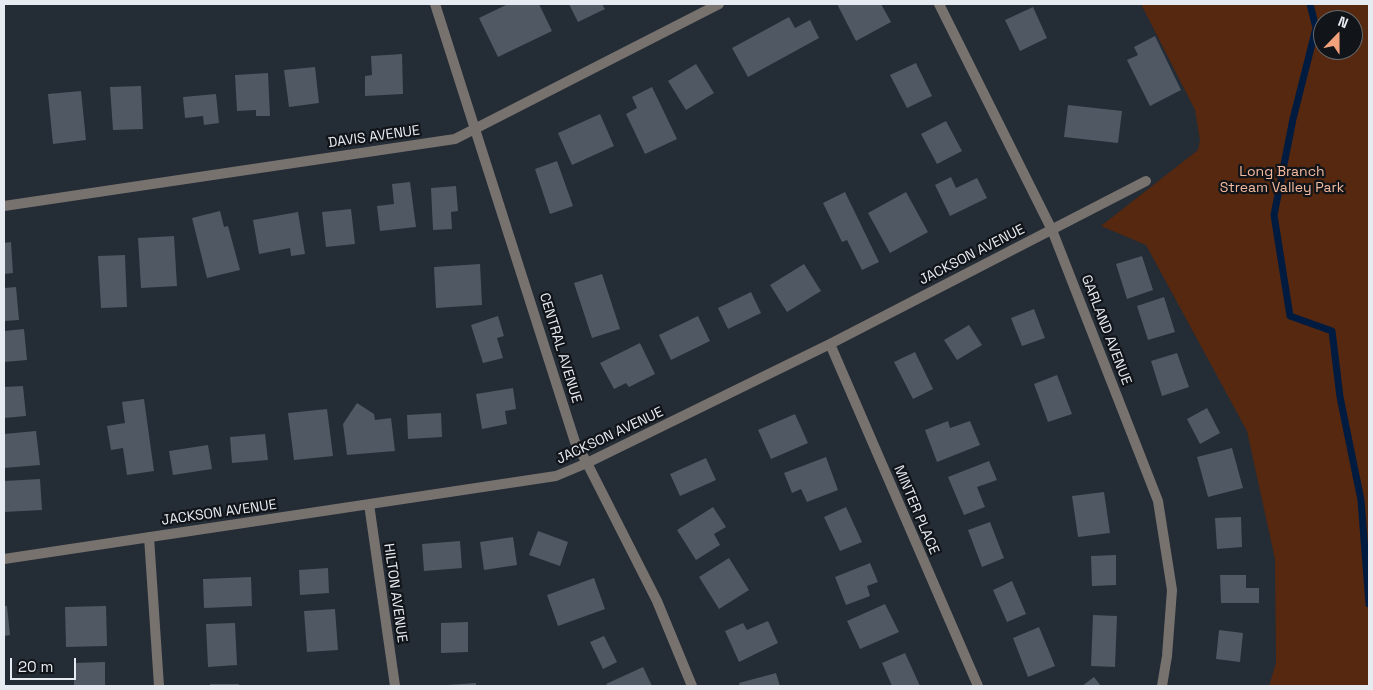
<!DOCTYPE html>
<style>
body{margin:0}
#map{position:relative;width:1373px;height:690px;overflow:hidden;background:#242c36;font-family:"Space Grotesk",sans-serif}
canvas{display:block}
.frame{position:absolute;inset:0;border:5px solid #e6ebf1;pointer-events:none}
.north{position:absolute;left:1313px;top:10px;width:50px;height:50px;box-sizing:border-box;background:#111419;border:1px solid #666a6f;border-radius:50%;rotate:22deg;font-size:14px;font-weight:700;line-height:20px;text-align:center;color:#e6ebf1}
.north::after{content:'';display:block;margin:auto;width:18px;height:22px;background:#f1a17b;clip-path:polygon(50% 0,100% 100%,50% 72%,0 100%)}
.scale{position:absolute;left:10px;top:658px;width:66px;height:22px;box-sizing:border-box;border:2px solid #e6ebf1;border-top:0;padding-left:6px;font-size:15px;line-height:18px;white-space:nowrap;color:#e6ebf1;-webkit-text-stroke:4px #111419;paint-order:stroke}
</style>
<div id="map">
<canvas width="1373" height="690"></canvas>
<div class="frame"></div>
<div class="north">N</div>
<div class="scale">20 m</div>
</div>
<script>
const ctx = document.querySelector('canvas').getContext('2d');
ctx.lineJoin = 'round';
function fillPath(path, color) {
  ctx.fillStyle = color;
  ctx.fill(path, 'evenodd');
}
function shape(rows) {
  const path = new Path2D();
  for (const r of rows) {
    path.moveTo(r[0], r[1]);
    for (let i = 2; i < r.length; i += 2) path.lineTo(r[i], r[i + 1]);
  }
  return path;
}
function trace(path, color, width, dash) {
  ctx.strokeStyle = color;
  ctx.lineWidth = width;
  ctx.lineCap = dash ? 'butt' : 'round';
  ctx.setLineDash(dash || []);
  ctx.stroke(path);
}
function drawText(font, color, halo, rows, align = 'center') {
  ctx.font = font + ' "Space Grotesk",sans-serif';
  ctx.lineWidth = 4.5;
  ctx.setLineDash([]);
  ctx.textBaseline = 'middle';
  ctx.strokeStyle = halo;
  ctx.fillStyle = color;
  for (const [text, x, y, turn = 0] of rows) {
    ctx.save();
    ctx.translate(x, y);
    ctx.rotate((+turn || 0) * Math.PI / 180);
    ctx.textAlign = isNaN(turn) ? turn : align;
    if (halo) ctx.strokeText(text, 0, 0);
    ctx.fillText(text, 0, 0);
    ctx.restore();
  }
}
fillPath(shape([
 [1141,4,1369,4,1369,686,1269,686,1276,663,1275,559,1247,431,1146,245,1101,226,1198,150,1200,140,1195,110],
 [1323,20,1353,20,1353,50,1323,50]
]), '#55280f');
trace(shape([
 [1310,4,1316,28,1293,119,1274,215,1290,316,1332,331,1340,397,1361,500,1369,604]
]), '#001b40', 7);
fillPath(shape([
 [508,4,539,4,552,31,498,57,479,18],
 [569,4,602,4,605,9,578,22],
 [837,4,881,4,891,22,856,41],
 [1033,7,1047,38,1020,51,1005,20],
 [789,17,795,28,810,20,819,38,748,77,732,48],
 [1155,36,1181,90,1150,106,1127,60,1138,55,1134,47],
 [402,54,403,94,365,96,365,76,372,75,371,56],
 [916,63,932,96,907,108,890,75],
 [696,64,714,93,686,110,668,81],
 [315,67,319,103,289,107,284,70],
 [268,73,270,116,256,116,256,110,237,111,235,75],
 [141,86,143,129,113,130,110,87],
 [652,87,677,139,645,154,626,114,637,108,632,97],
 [81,91,86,140,53,144,48,94],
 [216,94,219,123,204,125,203,116,185,118,183,97],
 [1068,105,1122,111,1118,143,1064,137],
 [600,114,614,146,572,165,558,133],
 [946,121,962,151,937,164,921,134],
 [557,161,573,206,550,214,535,169],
 [951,177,956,188,977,178,987,198,950,216,935,185],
 [410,182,416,227,380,231,377,206,394,204,392,184],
 [456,186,458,211,451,212,452,229,433,230,431,188],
 [845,192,879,262,862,270,847,240,842,242,823,203],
 [906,192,928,232,890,253,868,213],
 [351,209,355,244,326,247,322,212],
 [220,211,224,227,228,226,240,270,207,278,192,218],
 [298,212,305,254,291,256,290,248,259,254,253,220],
 [174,236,177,286,141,288,138,238],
 [11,242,13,273,4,274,4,243],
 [125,255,127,307,101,308,98,256],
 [1142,256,1153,290,1127,299,1116,264],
 [480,264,482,305,436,308,434,267],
 [804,264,821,291,787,312,770,285],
 [602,274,620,329,592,338,574,283],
 [16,287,19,320,4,321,4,288],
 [751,292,761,313,728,329,718,308],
 [1164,297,1175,332,1148,340,1137,306],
 [1034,309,1045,338,1022,346,1011,318],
 [498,316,504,336,497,338,503,358,483,363,471,325],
 [698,316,710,341,671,360,659,335],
 [969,325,982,345,957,360,944,340],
 [24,329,27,360,4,362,4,331],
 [640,343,655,374,629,387,626,383,614,389,600,363],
 [915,352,933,389,913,399,894,362],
 [1177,353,1189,387,1162,396,1151,361],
 [1057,375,1072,414,1048,422,1034,384],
 [23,386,26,416,4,418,4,387],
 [513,388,516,409,505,411,507,424,482,429,476,394],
 [144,399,154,471,127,475,123,448,111,450,107,426,125,423,122,402],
 [357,403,374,414,375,420,391,418,395,451,347,455,343,424],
 [1207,408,1220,433,1200,444,1187,419],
 [327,409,333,456,294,460,288,413],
 [441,413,442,437,408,439,407,415],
 [795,414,808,443,771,459,758,430],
 [948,421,950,428,970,421,980,445,937,462,925,430],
 [36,431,40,465,4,468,4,434],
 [265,434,268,460,232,463,230,437],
 [208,445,212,469,173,475,169,451],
 [1232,448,1243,488,1208,497,1197,457],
 [826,457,838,490,807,502,801,489,792,493,784,473],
 [706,458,716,480,680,496,670,474],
 [989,461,997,480,977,487,985,507,964,515,948,477],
 [40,479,42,510,4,512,4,481],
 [1104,492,1110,533,1078,537,1072,496],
 [713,507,726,527,714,534,720,545,696,560,677,530],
 [846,507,862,542,840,551,824,517],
 [1241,517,1242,547,1217,549,1215,518],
 [990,522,1004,558,982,567,968,530],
 [538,531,568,542,560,566,529,555],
 [513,537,517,565,484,570,480,542],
 [460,541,462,568,424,571,422,544],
 [1116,555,1116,585,1092,586,1091,556],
 [729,558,749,590,719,609,699,577],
 [870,563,878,582,867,586,870,596,846,605,835,577],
 [328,568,329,593,300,595,299,570],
 [1220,575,1246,575,1246,588,1259,588,1259,603,1221,603],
 [251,577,252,606,204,608,203,579],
 [594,578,605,609,558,626,547,595],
 [1012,581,1026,614,1007,622,993,590],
 [885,604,899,632,860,649,847,621],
 [4,606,7,606,10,635,4,636],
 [106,606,107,646,66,647,65,607],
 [335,609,338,650,307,652,304,611],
 [1093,615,1117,616,1115,667,1091,666],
 [768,621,778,643,739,662,725,631,743,623,747,630],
 [468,622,468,652,441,653,441,623],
 [235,623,237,665,208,667,206,624],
 [1039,627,1055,666,1028,677,1013,638],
 [1219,630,1243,633,1240,662,1216,659],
 [604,636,617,662,603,669,590,642],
 [905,653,920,686,892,686,882,663],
 [105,662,105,686,74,686,74,663],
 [643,667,652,686,608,686,606,684],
 [776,673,780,686,740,686,739,683],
 [1094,677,1101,686,1082,686],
 [476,683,476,686,447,686,447,685],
 [210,684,239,684,239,686,210,686]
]), '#505863');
trace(shape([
 [435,4,575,442,587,463,657,601,692,686],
 [939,4,1052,230,1158,501,1172,590,1167,656,1162,686],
 [4,206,455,139,719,4],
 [830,344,978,686],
 [369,504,395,686],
 [149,537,159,686],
 [4,559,556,476,587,463,830,344,1146,181]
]), '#78726f', 10);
drawText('14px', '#e6ebf1', '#111419', [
 ["DAVIS AVENUE",374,137,-8],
 ["JACKSON AVENUE",972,255,-27],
 ["GARLAND AVENUE",1106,330,69],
 ["CENTRAL AVENUE",560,348,73],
 ["JACKSON AVENUE",610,436,-25],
 ["MINTER PLACE",916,510,67],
 ["JACKSON AVENUE",219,513,-8],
 ["HILTON AVENUE",395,593,82]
]);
drawText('14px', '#f4ba9e', '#111419', [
 ["Long Branch",1282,172],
 ["Stream Valley Park",1282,188]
]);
</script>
